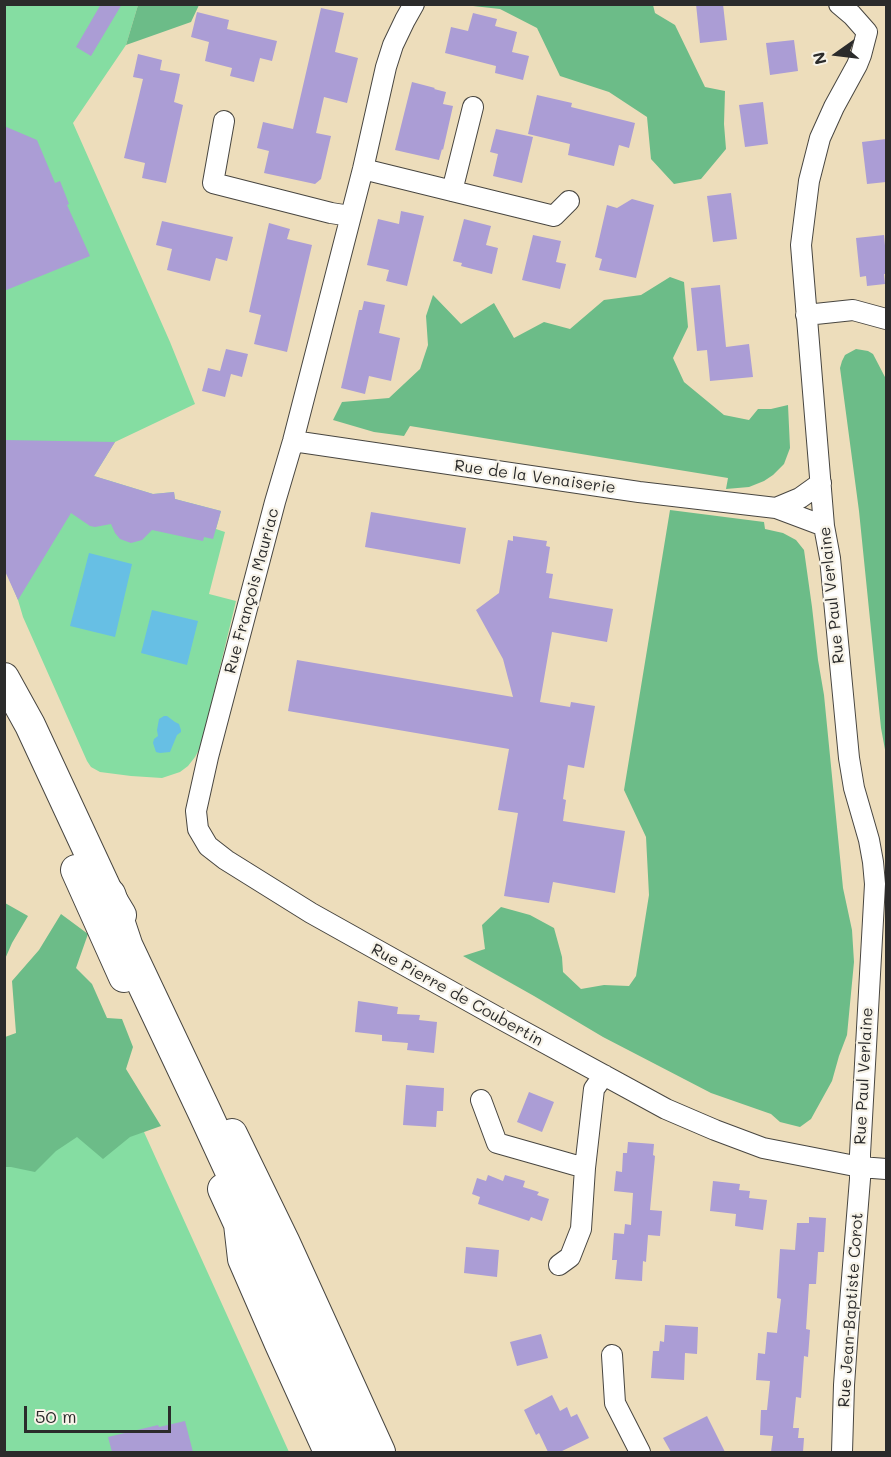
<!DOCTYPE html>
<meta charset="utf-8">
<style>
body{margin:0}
#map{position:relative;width:891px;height:1457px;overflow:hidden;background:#edddbb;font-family:Mali,sans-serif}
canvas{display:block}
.frame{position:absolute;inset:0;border:6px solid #2b2b2b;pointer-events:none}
.north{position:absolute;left:807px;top:24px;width:60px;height:60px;-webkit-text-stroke:4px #f7f3e8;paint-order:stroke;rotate:256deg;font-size:16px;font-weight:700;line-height:24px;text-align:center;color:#2b2b2b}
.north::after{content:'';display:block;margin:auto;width:21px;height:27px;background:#2b2b2b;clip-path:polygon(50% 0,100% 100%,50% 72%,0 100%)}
.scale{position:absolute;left:24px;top:1406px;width:147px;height:27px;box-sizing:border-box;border:3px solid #2b2b2b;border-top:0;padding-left:8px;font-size:18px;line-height:21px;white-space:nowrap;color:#2b2b2b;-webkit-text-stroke:4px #f7f3e8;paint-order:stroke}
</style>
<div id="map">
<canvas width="891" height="1457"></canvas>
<div class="frame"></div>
<div class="north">N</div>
<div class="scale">50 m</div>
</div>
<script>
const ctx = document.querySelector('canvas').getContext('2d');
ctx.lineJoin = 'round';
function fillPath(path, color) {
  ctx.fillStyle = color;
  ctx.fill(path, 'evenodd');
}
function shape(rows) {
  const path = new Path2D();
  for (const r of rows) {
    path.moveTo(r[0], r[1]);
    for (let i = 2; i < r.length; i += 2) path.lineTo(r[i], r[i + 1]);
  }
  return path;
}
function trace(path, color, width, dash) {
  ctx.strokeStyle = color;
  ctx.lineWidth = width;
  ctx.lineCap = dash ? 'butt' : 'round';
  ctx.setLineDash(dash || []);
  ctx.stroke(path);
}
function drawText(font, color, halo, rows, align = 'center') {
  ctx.font = font + ' Mali,sans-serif';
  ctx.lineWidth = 4.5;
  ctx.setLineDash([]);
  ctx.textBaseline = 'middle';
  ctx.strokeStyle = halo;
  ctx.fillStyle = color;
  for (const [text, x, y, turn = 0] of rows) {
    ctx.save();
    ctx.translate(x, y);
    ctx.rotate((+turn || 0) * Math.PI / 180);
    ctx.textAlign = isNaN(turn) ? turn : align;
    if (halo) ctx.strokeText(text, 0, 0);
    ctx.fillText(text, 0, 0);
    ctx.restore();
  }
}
fillPath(shape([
 [4,5,138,5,126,45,73,123,170,342,195,404,115,442,94,476,153,494,174,492,175,499,221,511,216,529,225,532,209,594,236,601,201,746,195,757,188,766,180,772,162,778,131,776,100,772,91,767,87,761,23,617,18,600,5,569],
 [144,1132,289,1452,5,1452,4,1136]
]), '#85dda2');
fillPath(shape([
 [138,5,138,4,199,5,191,22,126,45],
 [464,5,653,5,655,13,675,25,705,87,725,91,724,124,726,149,701,179,674,184,651,159,647,117,609,92,560,76,537,28,500,9],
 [670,277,684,282,688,327,673,358,684,382,724,415,749,420,758,409,771,409,788,405,790,448,784,464,773,475,764,481,749,487,726,489,728,478,410,426,404,436,374,432,333,420,342,402,389,398,420,369,428,345,426,316,433,295,461,324,494,303,514,338,544,322,570,329,604,300,641,295],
 [856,349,868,351,873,354,886,379,886,755,881,728,859,511,840,368,842,361,845,355],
 [670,510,764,522,765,529,783,533,796,540,804,550,812,607,818,660,824,695,843,888,852,930,854,962,847,1035,839,1056,832,1081,811,1119,800,1127,780,1122,771,1114,711,1093,603,1037,534,996,463,956,485,949,482,925,501,907,530,915,554,928,562,957,563,972,581,989,604,985,629,986,636,976,649,895,646,837,624,790],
 [5,903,28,916,12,943,5,959],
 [61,914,88,934,76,968,92,984,107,1018,122,1019,133,1047,126,1069,161,1126,130,1137,103,1159,77,1137,56,1151,35,1172,11,1167,5,1167,5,1037,16,1033,12,981,39,950]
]), '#6cbc88');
fillPath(shape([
 [89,553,132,564,115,637,70,626],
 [152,610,198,621,187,665,141,653],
 [164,716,167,716,175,722,179,724,181,730,181,732,177,735,170,752,160,753,156,752,153,743,154,739,158,736,157,730,159,719]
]), '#67bfe4');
fillPath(shape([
 [101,4,122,4,91,56,76,47],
 [696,4,723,4,727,40,700,43],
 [321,8,344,13,335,52,358,58,347,103,324,97,316,133,331,136,321,179,315,184,264,173,269,151,257,148,263,122,293,129],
 [197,12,229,20,227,29,277,41,272,61,260,58,254,82,230,76,232,68,205,61,209,42,191,37],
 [473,13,497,19,495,26,517,32,512,52,529,56,523,80,495,73,496,66,445,53,451,27,468,31],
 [794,40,798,71,770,75,766,43],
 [138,54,162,60,160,70,180,74,174,102,183,105,166,183,142,178,145,163,124,158,143,79,133,77],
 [412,82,435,88,434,89,446,92,443,104,453,106,443,150,442,149,439,160,395,150],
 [537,95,572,103,571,107,635,123,629,148,619,145,614,166,568,155,570,144,528,134],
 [763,102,768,144,745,147,739,105],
 [4,126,37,140,55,183,60,181,69,204,67,205,90,256,4,291],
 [496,129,533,137,522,183,493,176,498,154,490,152],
 [886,139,886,182,867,184,862,142],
 [731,193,737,239,713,242,707,196],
 [632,199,654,205,636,278,599,270,602,259,595,257,607,205,617,208],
 [401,211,424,216,407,286,386,281,389,270,367,265,378,219,399,224],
 [464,219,491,226,486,245,498,248,492,274,461,266,462,263,453,261],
 [162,221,233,237,227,261,216,258,210,281,167,270,172,249,156,245],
 [269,223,290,229,287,239,312,245,287,352,254,344,261,315,249,312],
 [533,235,561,241,556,262,566,264,560,289,522,280],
 [884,235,886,256,886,274,884,274,885,284,867,286,866,276,860,277,856,238],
 [720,285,726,347,749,344,753,377,710,381,707,350,697,351,691,288],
 [364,301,385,305,379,333,400,338,391,381,369,376,365,394,341,388,359,310,362,310],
 [226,349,248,354,242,377,231,374,225,397,202,391,208,368,220,371],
 [4,440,115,442,94,476,153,494,174,492,175,499,221,511,213,539,204,537,203,541,152,530,142,540,131,543,120,539,115,533,111,524,95,527,90,526,71,513,18,600,4,569],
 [371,512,466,528,460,564,365,547],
 [513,536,547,541,546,546,550,547,546,573,553,574,549,598,613,609,607,642,552,632,540,702,570,707,571,702,595,706,584,768,568,765,563,799,566,800,563,821,625,831,615,893,553,882,549,903,504,896,518,813,498,810,509,749,288,711,297,660,513,697,503,659,476,610,499,593,508,540,513,541],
 [358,1001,398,1007,397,1014,420,1015,419,1020,437,1022,434,1053,407,1050,408,1043,382,1041,382,1035,355,1032],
 [406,1085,444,1088,443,1111,437,1111,436,1127,403,1125],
 [529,1092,554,1102,542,1132,517,1122],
 [628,1142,654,1144,653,1155,655,1156,650,1210,662,1211,660,1236,648,1235,646,1262,643,1261,642,1281,615,1279,617,1260,612,1260,614,1233,624,1234,625,1224,631,1225,633,1193,614,1191,616,1171,622,1172,623,1153,627,1153],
 [488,1175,503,1181,505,1175,525,1181,523,1187,539,1192,537,1195,549,1199,542,1221,531,1217,529,1221,478,1204,480,1197,472,1194,477,1178,486,1181],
 [713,1181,740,1184,739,1190,750,1191,749,1198,767,1200,763,1230,735,1226,736,1214,710,1211],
 [809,1217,826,1218,824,1252,818,1252,816,1284,809,1284,806,1329,810,1330,808,1357,804,1356,801,1398,796,1397,793,1428,799,1428,798,1438,804,1438,803,1452,771,1452,773,1436,760,1435,761,1410,767,1410,770,1381,756,1380,758,1353,765,1354,767,1332,777,1333,781,1299,777,1298,780,1249,795,1250,797,1223,809,1223],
 [466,1247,499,1250,497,1277,464,1273],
 [665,1325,698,1327,697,1354,685,1353,684,1380,651,1378,653,1351,659,1351,660,1341,664,1342],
 [541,1334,548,1358,517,1366,510,1342],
 [552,1395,560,1411,567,1407,571,1417,577,1414,589,1438,560,1452,548,1452,539,1433,536,1435,524,1410],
 [707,1416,725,1452,671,1452,663,1438],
 [185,1421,193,1452,112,1452,108,1437,158,1425,159,1427]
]), '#ab9dd5');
const street = shape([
 [414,4,405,20,393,45,386,67,363,169,293,441,275,502,208,757,196,811,198,829,208,846,226,860,311,913,499,1018,666,1109,715,1130,763,1148,860,1167,886,1169],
 [839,4,852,15,867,32,861,55,857,65,834,107,820,138,809,181,801,245,824,526,830,558,849,758,854,788,869,840,873,862,875,884,860,1154,860,1179,848,1328,844,1385,842,1452],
 [224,121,213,183,331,213,350,216],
 [363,169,554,216,569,201],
 [452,191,473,107],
 [806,315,853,310,886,319],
 [293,441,639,492,776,508,824,526],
 [776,508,800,498,821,483],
 [481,1100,497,1143,585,1168],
 [559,1265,570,1257,581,1229,585,1168,594,1089,604,1075],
 [612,1355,615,1403,640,1452]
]);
const primary = shape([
 [4,678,30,725,109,895,121,915],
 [76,870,124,977],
 [232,1134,284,1241,380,1452],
 [223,1189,239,1224,243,1259,280,1344,329,1452]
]);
const highway = shape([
 [109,895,126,946,205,1113,361,1452]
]);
trace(street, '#484641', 22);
trace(primary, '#484641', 32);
trace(highway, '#484641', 35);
trace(street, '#fff', 20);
trace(primary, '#fff', 30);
trace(highway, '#fff', 33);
drawText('16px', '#2b2b2b', '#f7f3e8', [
 ["Rue de la Venaiserie",535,477,8],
 ["Rue François Mauriac",252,591,-75],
 ["Rue Paul Verlaine",832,595,-96],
 ["Rue Pierre de Coubertin",457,995,29],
 ["Rue Paul Verlaine",864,1076,-87],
 ["Rue Jean-Baptiste Corot",851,1310,-86]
]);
</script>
